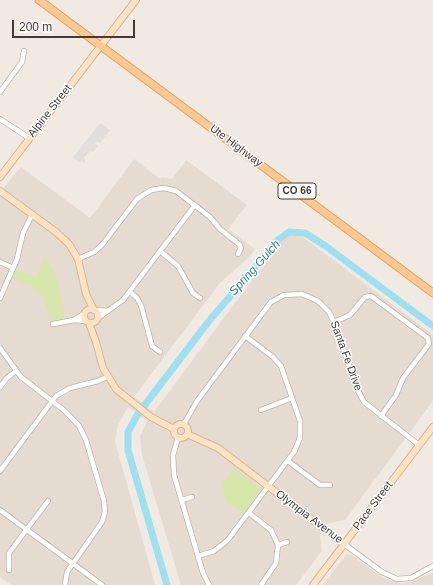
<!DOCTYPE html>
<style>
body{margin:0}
#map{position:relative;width:433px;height:585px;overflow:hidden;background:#f1eae3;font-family:Arial,sans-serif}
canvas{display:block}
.scale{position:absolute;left:12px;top:20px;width:123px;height:18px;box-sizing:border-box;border:2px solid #433a34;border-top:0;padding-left:5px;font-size:12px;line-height:14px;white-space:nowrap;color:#433a34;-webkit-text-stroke:3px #fff;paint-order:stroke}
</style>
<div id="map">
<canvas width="433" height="585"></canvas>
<div class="scale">200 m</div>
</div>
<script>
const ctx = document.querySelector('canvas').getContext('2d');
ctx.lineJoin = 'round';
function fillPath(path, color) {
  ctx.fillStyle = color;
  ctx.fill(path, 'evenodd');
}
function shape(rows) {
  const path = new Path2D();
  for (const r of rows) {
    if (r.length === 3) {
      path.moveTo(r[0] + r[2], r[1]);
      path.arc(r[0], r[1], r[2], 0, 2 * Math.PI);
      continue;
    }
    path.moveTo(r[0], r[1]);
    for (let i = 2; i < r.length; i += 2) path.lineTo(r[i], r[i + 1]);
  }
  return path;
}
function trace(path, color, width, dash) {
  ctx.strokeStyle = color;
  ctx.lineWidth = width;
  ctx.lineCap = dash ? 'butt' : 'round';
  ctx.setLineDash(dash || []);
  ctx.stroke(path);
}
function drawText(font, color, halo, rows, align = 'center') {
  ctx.font = font + ' Arial,sans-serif';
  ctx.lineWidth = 3;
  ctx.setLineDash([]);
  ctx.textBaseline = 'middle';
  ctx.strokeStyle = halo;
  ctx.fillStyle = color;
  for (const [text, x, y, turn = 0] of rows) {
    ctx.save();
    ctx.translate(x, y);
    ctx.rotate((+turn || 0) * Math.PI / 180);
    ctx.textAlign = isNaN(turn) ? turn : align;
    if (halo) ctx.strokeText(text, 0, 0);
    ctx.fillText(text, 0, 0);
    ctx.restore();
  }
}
fillPath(shape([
 [134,159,160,179,162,177,172,179,186,160,247,205,228,229,255,249,250,256,220,283,134,397,154,412,282,240,289,236,296,235,303,237,433,335,433,401,345,520,329,523,320,535,322,551,296,585,181,585,142,455,140,436,147,421,128,407,118,425,115,441,155,585,11,585,0,577,0,192,21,167,90,218],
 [347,554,351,555,385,579,403,584,433,573,433,585,322,585]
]), '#e5dbd1');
fillPath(shape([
 [45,257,56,274,65,322,53,324,43,298,33,287,10,277,13,268,36,277],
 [234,468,261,489,243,514,226,501,222,484]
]), '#d8e6ac');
fillPath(shape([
 [100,123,110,130,100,143,97,141,95,143,98,146,93,152,90,151,84,158,86,160,84,163,82,161,80,163,73,157],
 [391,392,396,395,386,409,381,405]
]), '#e2dedc');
trace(shape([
 [144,406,209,321,278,240,289,232,305,233,327,247,433,326],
 [138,414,128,432,128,450,167,585]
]), '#9fdfef', 7);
const street = shape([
 [0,92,22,62,24,51],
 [0,119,29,138],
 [160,251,178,266,193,293,200,298],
 [78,259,94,252,102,245,137,199,151,190,164,188,176,191,210,217,220,229,239,244,241,248,238,254],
 [0,262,13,268],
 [130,292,137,298,141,305,152,346,160,352],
 [0,298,17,259,23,233,32,215],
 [95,310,108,311],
 [98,318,123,300,195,205],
 [74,320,86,321],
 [334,322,350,315,365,297,371,296,428,338,429,344,403,378,396,395,381,416],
 [53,324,74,320,84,314],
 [0,348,21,377,65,411,79,426,86,440,104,501,105,512,102,522,67,572,65,585],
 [0,387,7,378,16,371],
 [261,410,292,398],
 [184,424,197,401,271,302,284,295,302,294,318,301,329,312,334,322,356,387,364,402,419,445],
 [178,438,173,455,174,475,203,573,209,585],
 [288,461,320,485,330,485],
 [0,471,56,396,70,388,98,381,107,377],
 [182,500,192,497],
 [0,510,102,585],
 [249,513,271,530,278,545,276,563,261,585],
 [344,544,382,572,397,579,411,578,433,566],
 [278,545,287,542],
 [198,556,214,551,227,541,294,452,300,438,300,421,281,366,273,357,245,336],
 [9,570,9,553,48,501]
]);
const secondary = shape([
 [0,177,136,0],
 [0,191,56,232,69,244,78,259,86,294,94,310],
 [91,316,7],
 [89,323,96,342,103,368,116,389,151,417,174,429],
 [181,431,7],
 [187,434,218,448,344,544],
 [313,585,433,427]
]);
const primary = shape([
 [39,0,433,293]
]);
trace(street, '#bfb3a9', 6);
trace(secondary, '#d4b695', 8);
trace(primary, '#e1a061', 9);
trace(street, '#fff', 4.5);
trace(secondary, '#fee2c1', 6);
trace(primary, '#fdc891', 7);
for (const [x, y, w] of [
 [297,191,38]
]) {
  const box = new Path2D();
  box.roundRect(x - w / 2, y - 8, w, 16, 3);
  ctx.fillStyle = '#fff';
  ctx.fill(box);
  trace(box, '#433a34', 1);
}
drawText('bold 10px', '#433a34', null, [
 ["CO 66",297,191]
]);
drawText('11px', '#433a34', '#fff', [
 ["Alpine Street",50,111,-52],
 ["Ute Highway",236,146,37],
 ["Santa Fe Drive",346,356,70],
 ["Pace Street",373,506,-53],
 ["Olympia Avenue",309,517,37]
]);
drawText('italic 12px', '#2a7f96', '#fff', [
 ["Spring Gulch",255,268,-48]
]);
</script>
